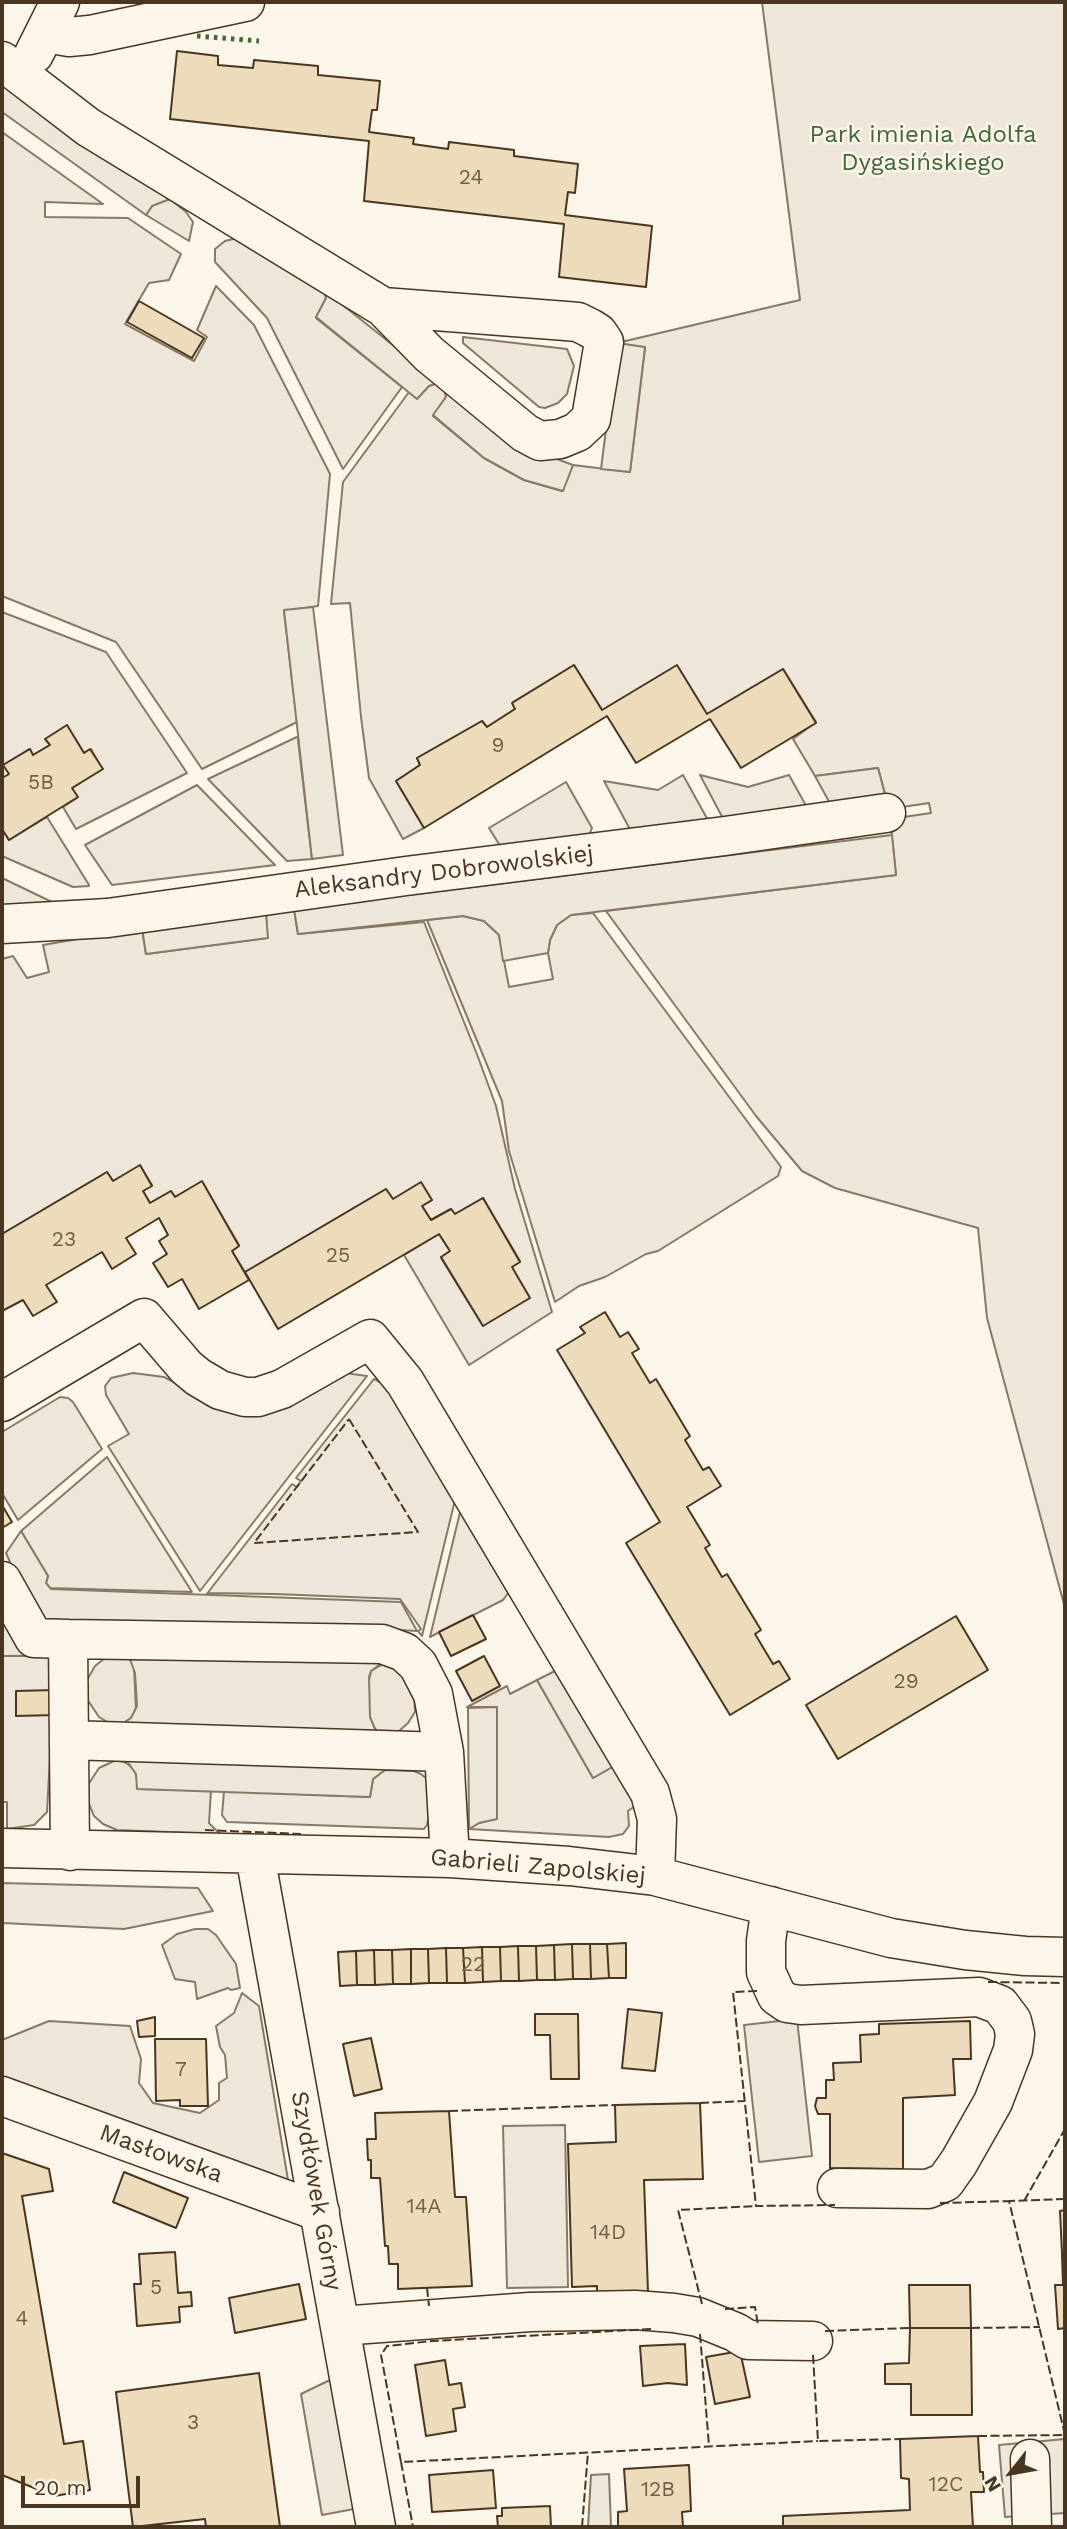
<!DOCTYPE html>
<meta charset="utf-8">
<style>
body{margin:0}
#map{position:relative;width:1067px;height:2529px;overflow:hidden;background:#fbf6e9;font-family:"Work Sans",sans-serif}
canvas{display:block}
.frame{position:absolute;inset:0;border:4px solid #4a3520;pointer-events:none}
.north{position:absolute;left:976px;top:2438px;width:70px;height:70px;-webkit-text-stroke:5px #fbf6e9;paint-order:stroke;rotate:239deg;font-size:19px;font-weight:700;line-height:28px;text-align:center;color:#4a3520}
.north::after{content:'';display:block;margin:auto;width:24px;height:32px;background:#4a3520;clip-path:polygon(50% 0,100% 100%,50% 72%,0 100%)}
.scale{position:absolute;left:21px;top:2476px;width:119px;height:32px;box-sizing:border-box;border:4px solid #4a3520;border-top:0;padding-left:9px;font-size:21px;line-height:24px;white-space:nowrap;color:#4a3520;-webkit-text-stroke:5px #fbf6e9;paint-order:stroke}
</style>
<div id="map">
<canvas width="1067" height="2529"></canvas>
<div class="frame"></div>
<div class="north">N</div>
<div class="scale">20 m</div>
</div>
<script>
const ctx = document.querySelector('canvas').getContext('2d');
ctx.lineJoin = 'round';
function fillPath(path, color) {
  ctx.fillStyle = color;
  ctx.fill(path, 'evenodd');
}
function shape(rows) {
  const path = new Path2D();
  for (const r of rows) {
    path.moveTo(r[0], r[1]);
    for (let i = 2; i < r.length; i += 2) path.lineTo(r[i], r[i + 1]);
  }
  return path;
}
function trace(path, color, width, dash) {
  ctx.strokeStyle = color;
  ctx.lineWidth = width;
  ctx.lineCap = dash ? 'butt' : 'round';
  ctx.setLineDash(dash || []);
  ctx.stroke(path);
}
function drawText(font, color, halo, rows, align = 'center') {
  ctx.font = font + ' "Work Sans",sans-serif';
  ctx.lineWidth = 5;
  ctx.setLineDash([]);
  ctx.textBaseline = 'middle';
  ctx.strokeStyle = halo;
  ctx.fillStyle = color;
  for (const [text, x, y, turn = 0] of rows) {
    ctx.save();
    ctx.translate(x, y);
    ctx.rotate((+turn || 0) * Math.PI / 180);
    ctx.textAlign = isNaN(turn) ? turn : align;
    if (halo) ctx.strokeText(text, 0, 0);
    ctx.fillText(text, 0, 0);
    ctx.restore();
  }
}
const green = shape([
 [762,2,1065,2,1065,1608,987,1318,978,1228,835,1188,802,1171,756,1116,606,911,896,875,890,819,931,813,929,803,889,809,878,768,815,776,793,739,816,722,783,669,707,714,602,710,574,665,513,702,515,709,487,727,482,721,417,758,420,765,396,781,424,828,403,839,369,778,361,717,350,603,331,604,343,482,409,392,417,398,429,386,439,382,444,387,446,397,433,416,484,458,524,480,562,491,573,465,630,472,645,348,617,343,800,300,762,2],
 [2,132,103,204,45,202,45,217,128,218,181,254,169,280,149,283,125,324,194,361,207,337,197,330,216,286,254,325,330,474,318,606,284,611,297,722,202,769,116,642,2,596,2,132],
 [170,199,186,212,193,222,189,241,146,215,152,206,161,200,170,199],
 [237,238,324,290,326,298,316,318,402,387,343,469,267,318,215,262,215,249,225,241,237,238],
 [463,337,567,349,574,366,567,394,558,403,545,408,539,407,463,343,463,337],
 [2,612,106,652,187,773,76,829,63,807,77,798,72,788,102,769,91,749,84,753,67,726,50,745,33,755,29,749,2,766,2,612],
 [299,736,298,740,312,859,287,861,208,779,299,736],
 [683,775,709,822,632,833,604,781,658,790,683,775],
 [700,775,748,787,789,775,809,811,727,826,700,775],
 [566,782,592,828,588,838,502,849,489,828,566,782],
 [197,785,275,865,112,885,85,845,197,785],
 [47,817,89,885,89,886,73,887,2,856,2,829,9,840,47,817],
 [2,878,52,902,2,910,2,878],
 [294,909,298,934,424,922,478,1057,496,1106,515,1189,552,1312,469,1365,404,1255,439,1234,450,1251,441,1258,483,1326,512,1267,520,1261,483,1198,455,1214,451,1209,431,1220,422,1206,432,1200,393,1199,386,1189,245,1272,232,1251,239,1245,202,1182,175,1197,171,1191,150,1203,143,1191,152,1185,140,1166,113,1181,107,1172,2,1234,2,959,13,956,27,978,49,972,43,945,142,928,146,954,267,938,266,913,294,909],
 [593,913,781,1167,778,1176,658,1251,646,1254,605,1277,579,1286,555,1302,509,1151,502,1101,427,920,463,916,484,921,499,935,509,987,553,979,548,953,550,940,557,925,571,915,593,913],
 [133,1373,164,1377,189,1390,345,1373,367,1376,200,1591,108,1446,129,1434,106,1395,105,1386,111,1378,133,1373],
 [374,1379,384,1384,456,1496,422,1636,418,1631,421,1629,400,1599,275,1594,209,1593,206,1595,292,1484,297,1487,301,1481,296,1478,374,1379],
 [60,1397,68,1398,73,1402,102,1449,18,1520,2,1493,2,1432,60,1397],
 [107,1457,156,1535,192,1592,48,1588,46,1583,48,1576,21,1531,107,1457],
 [462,1504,509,1592,503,1600,430,1637,462,1504],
 [2,1656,50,1656,51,1738,47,1812,34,1825,7,1829,7,1802,2,1802,2,1656],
 [105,1658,130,1659,134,1667,136,1710,131,1718,122,1724,109,1723,99,1717,87,1699,87,1680,95,1666,105,1658],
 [383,1664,393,1666,414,1689,415,1712,408,1723,398,1732,378,1733,372,1724,367,1706,368,1684,371,1671,383,1664],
 [537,1680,593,1778,614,1766,638,1804,628,1811,629,1826,623,1834,609,1837,469,1829,479,1823,497,1818,497,1707,467,1707,507,1686,510,1694,537,1680],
 [116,1760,125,1762,134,1769,137,1778,138,1789,211,1790,209,1823,220,1834,117,1830,103,1824,94,1816,89,1804,88,1785,99,1768,116,1760],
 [385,1770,414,1771,421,1774,428,1780,430,1811,427,1825,424,1829,227,1822,222,1815,224,1791,370,1797,373,1779,385,1770],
 [2,1883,198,1888,213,1911,124,1929,2,1923,2,1883],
 [195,1929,208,1929,216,1935,236,1964,240,1988,231,1990,228,1988,197,1999,195,1982,175,1979,162,1945,177,1934,195,1929],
 [242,1993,259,2006,288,2180,2,2082,2,2040,49,2021,130,2026,141,2059,139,2083,153,2103,200,2113,219,2100,219,2083,227,2078,225,2055,220,2047,216,2026,234,2013,242,1993]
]);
fillPath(green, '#ede6d9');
trace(green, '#887966', 2);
const parking = shape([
 [2,77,170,199,152,206,146,215,2,112,2,77],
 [324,290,439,382,429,386,417,399,316,317,326,298,324,290],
 [617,343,645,347,630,472,601,469,617,343],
 [444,387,527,448,573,465,563,491,524,480,484,458,433,415,446,397,444,387],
 [313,607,343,855,312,859,284,610,313,607],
 [878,768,886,798,832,807,815,776,878,768],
 [892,835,896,875,571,915,557,925,550,940,548,953,503,961,499,935,484,921,463,916,298,934,294,909,892,835],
 [266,913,268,938,146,954,142,928,266,913],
 [21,1531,48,1576,46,1583,51,1589,401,1602,417,1631,383,1629,379,1665,371,1671,369,1677,370,1717,375,1729,382,1735,385,1770,373,1779,370,1797,137,1789,136,1774,129,1764,121,1761,122,1724,131,1718,137,1706,135,1673,130,1659,115,1655,2,1656,2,1567,10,1562,6,1553,21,1531],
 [559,1669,614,1766,593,1778,537,1680,559,1669],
 [497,1707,497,1819,479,1823,469,1829,468,1708,497,1707],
 [797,2019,812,2156,759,2162,744,2025,797,2019],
 [565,2125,568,2287,507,2288,503,2126,565,2125],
 [332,2379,354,2509,322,2515,301,2394,332,2379],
 [1065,2439,1065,2513,1005,2517,999,2445,1065,2439],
 [609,2474,611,2527,588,2527,591,2475,609,2474]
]);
fillPath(parking, '#ede7d9');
trace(parking, '#887966', 2);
const building = shape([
 [177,51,218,56,218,65,253,68,254,60,318,66,318,75,380,81,377,110,372,110,369,132,414,138,413,144,448,149,449,142,514,150,514,156,578,164,575,193,568,192,565,215,652,226,646,287,559,277,564,224,364,201,369,141,170,119,177,51],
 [139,301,204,338,192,358,127,322,139,301],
 [574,665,602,710,677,665,707,714,783,669,816,723,741,768,710,719,636,763,607,716,424,828,396,781,420,765,417,758,482,721,487,727,515,709,512,703,574,665],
 [67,725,84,753,90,749,103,769,72,788,78,797,9,840,2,829,2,778,9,774,3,765,30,749,33,755,50,745,45,739,67,725],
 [140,1165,152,1186,143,1191,150,1203,171,1191,175,1197,202,1181,239,1246,232,1251,249,1280,199,1309,182,1279,168,1287,153,1263,167,1254,159,1241,168,1235,159,1218,126,1238,136,1254,112,1269,102,1252,46,1285,57,1302,33,1316,23,1300,2,1311,2,1234,107,1172,113,1181,140,1165],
 [421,1182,432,1200,422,1206,431,1220,451,1209,455,1214,483,1198,520,1262,512,1267,530,1298,483,1326,441,1257,450,1251,439,1234,278,1329,245,1272,386,1189,393,1199,421,1182],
 [605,1312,620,1337,628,1332,639,1349,632,1353,650,1383,656,1379,690,1436,685,1440,703,1470,709,1467,721,1486,687,1507,710,1545,705,1548,722,1577,727,1574,761,1630,755,1634,773,1664,779,1661,790,1679,730,1715,626,1543,660,1522,557,1350,585,1333,580,1327,605,1312],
 [2,1505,12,1522,2,1528,2,1505],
 [473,1615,486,1639,451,1656,439,1632,473,1615],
 [956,1616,988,1670,838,1759,806,1705,956,1616],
 [484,1656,500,1686,472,1701,456,1671,484,1656],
 [54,1690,55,1715,16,1716,16,1691,54,1690],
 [626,1943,626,1978,609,1978,607,1944,626,1943],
 [572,1944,590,1944,591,1979,573,1979,572,1944],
 [572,1944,573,1979,555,1980,554,1945,572,1944],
 [590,1944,607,1944,609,1978,591,1979,590,1944],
 [554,1945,555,1980,537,1980,536,1946,554,1945],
 [518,1946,536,1946,537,1980,519,1981,518,1946],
 [518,1946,519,1981,501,1981,500,1947,518,1946],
 [482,1947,483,1982,465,1983,463,1948,482,1947],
 [482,1947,500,1947,501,1981,483,1982,482,1947],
 [446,1948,447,1983,429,1983,428,1949,446,1948],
 [446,1948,463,1948,465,1983,447,1983,446,1948],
 [411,1949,428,1949,429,1983,411,1984,411,1949],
 [411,1949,411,1984,393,1984,392,1950,411,1949],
 [374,1950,375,1985,357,1985,356,1951,374,1950],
 [374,1950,392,1950,393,1984,375,1985,374,1950],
 [356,1951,357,1985,340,1986,338,1952,356,1951],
 [628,2009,662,2013,655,2071,622,2068,628,2009],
 [535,2014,578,2014,579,2079,551,2079,550,2035,535,2035,535,2014],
 [155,2017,155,2036,139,2037,137,2021,155,2017],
 [970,2021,971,2059,953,2059,955,2095,903,2098,903,2169,830,2168,830,2114,818,2114,815,2106,817,2098,826,2098,826,2080,834,2080,833,2063,861,2062,860,2035,879,2034,879,2024,970,2021],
 [371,2038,382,2089,354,2096,343,2044,371,2038],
 [155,2039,206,2039,208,2106,180,2106,180,2100,156,2101,155,2039],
 [700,2103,703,2179,644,2180,648,2292,597,2294,597,2286,572,2287,568,2144,616,2142,615,2105,700,2103],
 [449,2111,455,2197,466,2197,472,2286,398,2289,398,2264,389,2264,388,2246,385,2246,380,2178,371,2178,371,2160,368,2160,367,2139,376,2139,375,2113,449,2111],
 [2,2153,49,2169,53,2191,22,2196,64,2444,83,2441,90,2490,54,2496,2,2475,2,2153],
 [124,2172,188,2198,176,2228,113,2202,124,2172],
 [1065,2210,1065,2254,1062,2254,1060,2211,1065,2210],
 [175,2252,178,2293,191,2292,192,2306,179,2307,180,2322,137,2326,134,2284,141,2284,139,2254,175,2252],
 [1062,2254,1065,2254,1065,2328,1058,2329,1055,2285,1063,2285,1062,2254],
 [299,2284,306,2319,235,2333,229,2298,299,2284],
 [909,2285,970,2285,971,2328,910,2328,909,2285],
 [910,2328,971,2328,972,2415,911,2415,911,2384,885,2384,885,2364,909,2363,910,2328],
 [685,2344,687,2385,668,2383,643,2386,640,2346,685,2344],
 [740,2351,750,2397,715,2404,706,2357,740,2351],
 [445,2360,449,2385,461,2383,465,2407,453,2409,456,2431,426,2436,415,2365,445,2360],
 [259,2373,280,2527,206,2527,205,2519,133,2527,116,2392,259,2373],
 [978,2436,980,2472,983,2472,984,2492,971,2492,973,2527,783,2527,783,2516,910,2510,909,2479,901,2478,900,2439,978,2436],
 [689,2465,691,2511,682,2512,683,2527,618,2527,618,2512,627,2511,624,2469,689,2465],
 [493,2470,496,2508,432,2512,429,2475,493,2470],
 [550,2506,551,2527,498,2527,497,2516,502,2516,502,2508,550,2506]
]);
fillPath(building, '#ecdcbc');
trace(building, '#4a3520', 2);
const minor = shape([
 [45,33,69,37,90,35,245,2],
 [34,54,60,2],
 [2,61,88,127,383,307,429,354,525,433,540,441,560,439,577,432,591,419,604,342,598,333,590,328,578,322,566,321,383,307],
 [2,924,108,918,406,876,725,836,886,813],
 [2,1402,144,1318,186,1367,198,1377,220,1390,245,1397,258,1397,282,1389,370,1339,405,1382,650,1793,657,1819,655,1876],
 [2,1581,34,1638,68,1639],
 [69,1740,444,1752],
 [2,1848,450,1858,569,1866,655,1876,891,1938,965,1950,1025,1956,1065,1957],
 [70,1851,68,1639,382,1644,404,1652,418,1665,433,1694,444,1752,450,1858],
 [255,1855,376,2527],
 [771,1906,766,1941,766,1972,777,1996,787,2003,801,2005,979,1997,1000,2005,1012,2021,1015,2034,1013,2050,993,2102,959,2162,945,2182,928,2189,837,2188],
 [2,2096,320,2212],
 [340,2326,530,2312,635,2310,674,2313,698,2317,735,2332,748,2340,813,2341],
 [1030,2459,1032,2527]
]);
trace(minor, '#4a3520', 41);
trace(minor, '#fbf6e9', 38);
trace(shape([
 [197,36,259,41]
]), '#436837', 5, [3.5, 5]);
trace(shape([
 [349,1419,418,1532,254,1543,299,1484,349,1419],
 [205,1830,301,1834],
 [988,1982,1065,1983],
 [757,1991,733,1992,756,2206,835,2205],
 [700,2103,745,2101],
 [449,2111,615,2105],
 [1065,2199,1009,2201,1065,2435],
 [1024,2201,1065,2129],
 [940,2203,1009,2201],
 [427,2288,429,2306],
 [702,2304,678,2210,756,2206],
 [725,2309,755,2307,758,2325],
 [971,2328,1040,2327],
 [651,2329,432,2341,387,2346,381,2355,401,2462,818,2441],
 [825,2331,910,2328],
 [700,2334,709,2446],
 [813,2355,818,2441,900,2439],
 [978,2436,1065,2435],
 [401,2462,413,2527],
 [582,2527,588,2452]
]), '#4a3520', 2, [9, 3.5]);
drawText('21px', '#725f47', null, [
 ["24",471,178],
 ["9",498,746],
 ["5B",41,783],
 ["23",64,1240],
 ["25",338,1256],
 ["29",906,1682],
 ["22",473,1965],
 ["7",181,2070],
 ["14A",424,2207],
 ["14D",608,2233],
 ["5",156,2288],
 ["4",22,2319],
 ["3",193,2423],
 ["12C",946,2485],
 ["12B",658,2490]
]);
drawText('24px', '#436837', '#fbf6e9', [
 ["Park imienia Adolfa",923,135],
 ["Dygasińskiego",923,163]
]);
drawText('24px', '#4a3520', '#fbf6e9', [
 ["Aleksandry Dobrowolskiej",444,872,-7],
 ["Gabrieli Zapolskiej",538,1867,5],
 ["Masłowska",161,2154,20],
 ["Szydłówek Górny",316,2191,80]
]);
</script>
